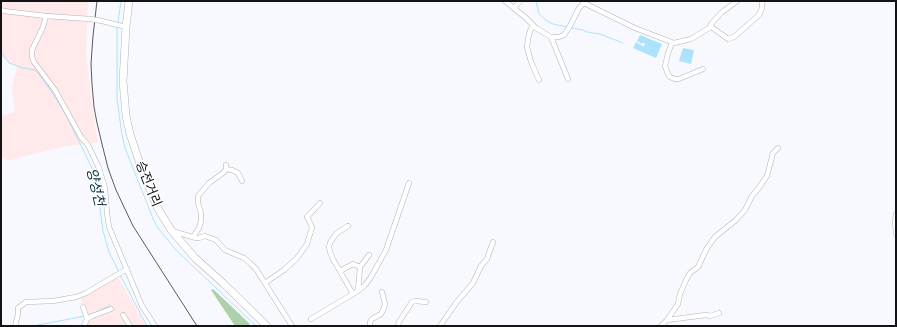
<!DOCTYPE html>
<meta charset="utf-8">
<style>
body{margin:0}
#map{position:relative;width:897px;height:327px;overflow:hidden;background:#f8f9fe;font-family:Manrope,sans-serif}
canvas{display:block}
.frame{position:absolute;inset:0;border:2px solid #131315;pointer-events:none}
</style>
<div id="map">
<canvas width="897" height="327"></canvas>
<div class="frame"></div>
</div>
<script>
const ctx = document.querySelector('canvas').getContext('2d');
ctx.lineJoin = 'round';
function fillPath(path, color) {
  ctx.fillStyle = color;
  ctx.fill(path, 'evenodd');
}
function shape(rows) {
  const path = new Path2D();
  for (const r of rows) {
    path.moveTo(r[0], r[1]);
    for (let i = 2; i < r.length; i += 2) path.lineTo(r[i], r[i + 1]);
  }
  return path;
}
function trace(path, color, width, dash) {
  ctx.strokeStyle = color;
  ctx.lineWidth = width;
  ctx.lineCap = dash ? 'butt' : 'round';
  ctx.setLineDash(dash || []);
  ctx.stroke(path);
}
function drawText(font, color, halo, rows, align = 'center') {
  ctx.font = font + ' Manrope,"Noto Sans KR",sans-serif';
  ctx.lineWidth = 3.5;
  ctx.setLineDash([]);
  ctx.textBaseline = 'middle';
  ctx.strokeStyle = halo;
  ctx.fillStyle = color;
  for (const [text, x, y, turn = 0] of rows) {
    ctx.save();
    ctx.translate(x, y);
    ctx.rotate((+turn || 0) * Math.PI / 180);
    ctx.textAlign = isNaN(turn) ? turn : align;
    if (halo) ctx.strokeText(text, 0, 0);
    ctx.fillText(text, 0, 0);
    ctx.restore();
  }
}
fillPath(shape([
 [1,1,88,1,86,53,93,112,98,142,61,147,7,161,1,156,1,116,15,112,12,88,17,67,3,58,1,51],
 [115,272,146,326,87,326,84,319,81,297,91,287]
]), '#ffe9eb');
fillPath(shape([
 [213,289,250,324,248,326,235,326,211,290]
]), '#aed0ab');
fillPath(shape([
 [640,35,662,44,656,58,633,48,636,42,644,47,645,43,643,43,642,44,637,41],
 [683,48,694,50,691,64,679,61]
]), '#ace2fb');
trace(shape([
 [536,1,539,14,547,21,553,24,567,27],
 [118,22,121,1],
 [117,27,117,99,122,135,125,148,154,221,158,228,176,250,256,326],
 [572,28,583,30,587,32,600,34,623,43],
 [1,51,9,63,23,68,35,70,39,74,55,97,67,117,92,168,97,186,103,231,109,252,119,272],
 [120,275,147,326],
 [88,315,97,312,110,305],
 [33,326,85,316]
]), '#ace2fb', 1);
const street = shape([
 [505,1,526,18,536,28,551,37,559,37,564,35,570,26,579,8,586,1],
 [584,3,635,28,674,43,691,39,709,28,712,23,721,13,737,1],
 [514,8,520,1],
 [1,10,4,11,46,16,90,19],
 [46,16,43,27,32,50,32,57,34,62,55,90,81,137,88,145,99,168,105,188,107,213,109,227,142,306,155,326],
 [102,21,126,27],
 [533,26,530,31,528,39,527,47,531,62,539,80],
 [710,26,728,39,734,37,759,15,762,8,762,1],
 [551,37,568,79],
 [672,43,668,53,665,66,668,74,670,77,675,79,679,79,703,69],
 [226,169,232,170,238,173,242,181],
 [896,214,895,221,896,234],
 [348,226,337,233,333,238,330,243,329,247,330,252,333,259,353,294],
 [172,231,196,238,199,238,205,236,216,240,225,250,244,258,250,263,256,269,292,326],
 [193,237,199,228,201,221,201,213,198,203,198,196,209,183,223,173,226,169,226,165],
 [340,271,353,264,360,267],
 [265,283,284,270,297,258,307,244,311,231,312,227,307,217,320,203],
 [358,291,360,267,369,255],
 [83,307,87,319],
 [123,315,130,326],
 [311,319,358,291,365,285,371,277,386,250,409,183],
 [667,320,678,304,680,294,686,280,690,273,698,267,707,248,715,237,736,220,745,210,752,196,758,189,767,176,773,153,778,148],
 [15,326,18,314,18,308,26,302,53,301,76,297,86,293,127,269],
 [84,326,87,319,92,316,111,309],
 [370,326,370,322,372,319,381,314,384,308,385,304,382,292],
 [398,326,399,322,412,302,415,301,426,302],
 [440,326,456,303,473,283,481,266,487,259,493,242],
 [661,326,667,320,706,315,710,316,719,313]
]);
const primary = shape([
 [129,1,126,27,123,81,126,116,130,134,139,161,157,207,171,230,195,258,223,283,267,326]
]);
trace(street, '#b2b3b8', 5.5);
trace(primary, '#b2b3b8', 8);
trace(street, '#fff', 4.5);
trace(primary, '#fff', 7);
trace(shape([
 [97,1,93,36,91,64,92,84,94,107,97,123,102,144,108,168,116,190,133,226,197,326]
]), '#5b5b5e', 1);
const streetBridge = shape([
 [90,19,102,21]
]);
trace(streetBridge, '#b2b3b8', 5.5, []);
trace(streetBridge, '#fff', 4.5);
drawText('13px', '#131315', '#fff', [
 ["승전거리",148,184,68]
]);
drawText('italic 14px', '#003042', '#fff', [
 ["양성천",95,187,77]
]);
</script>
